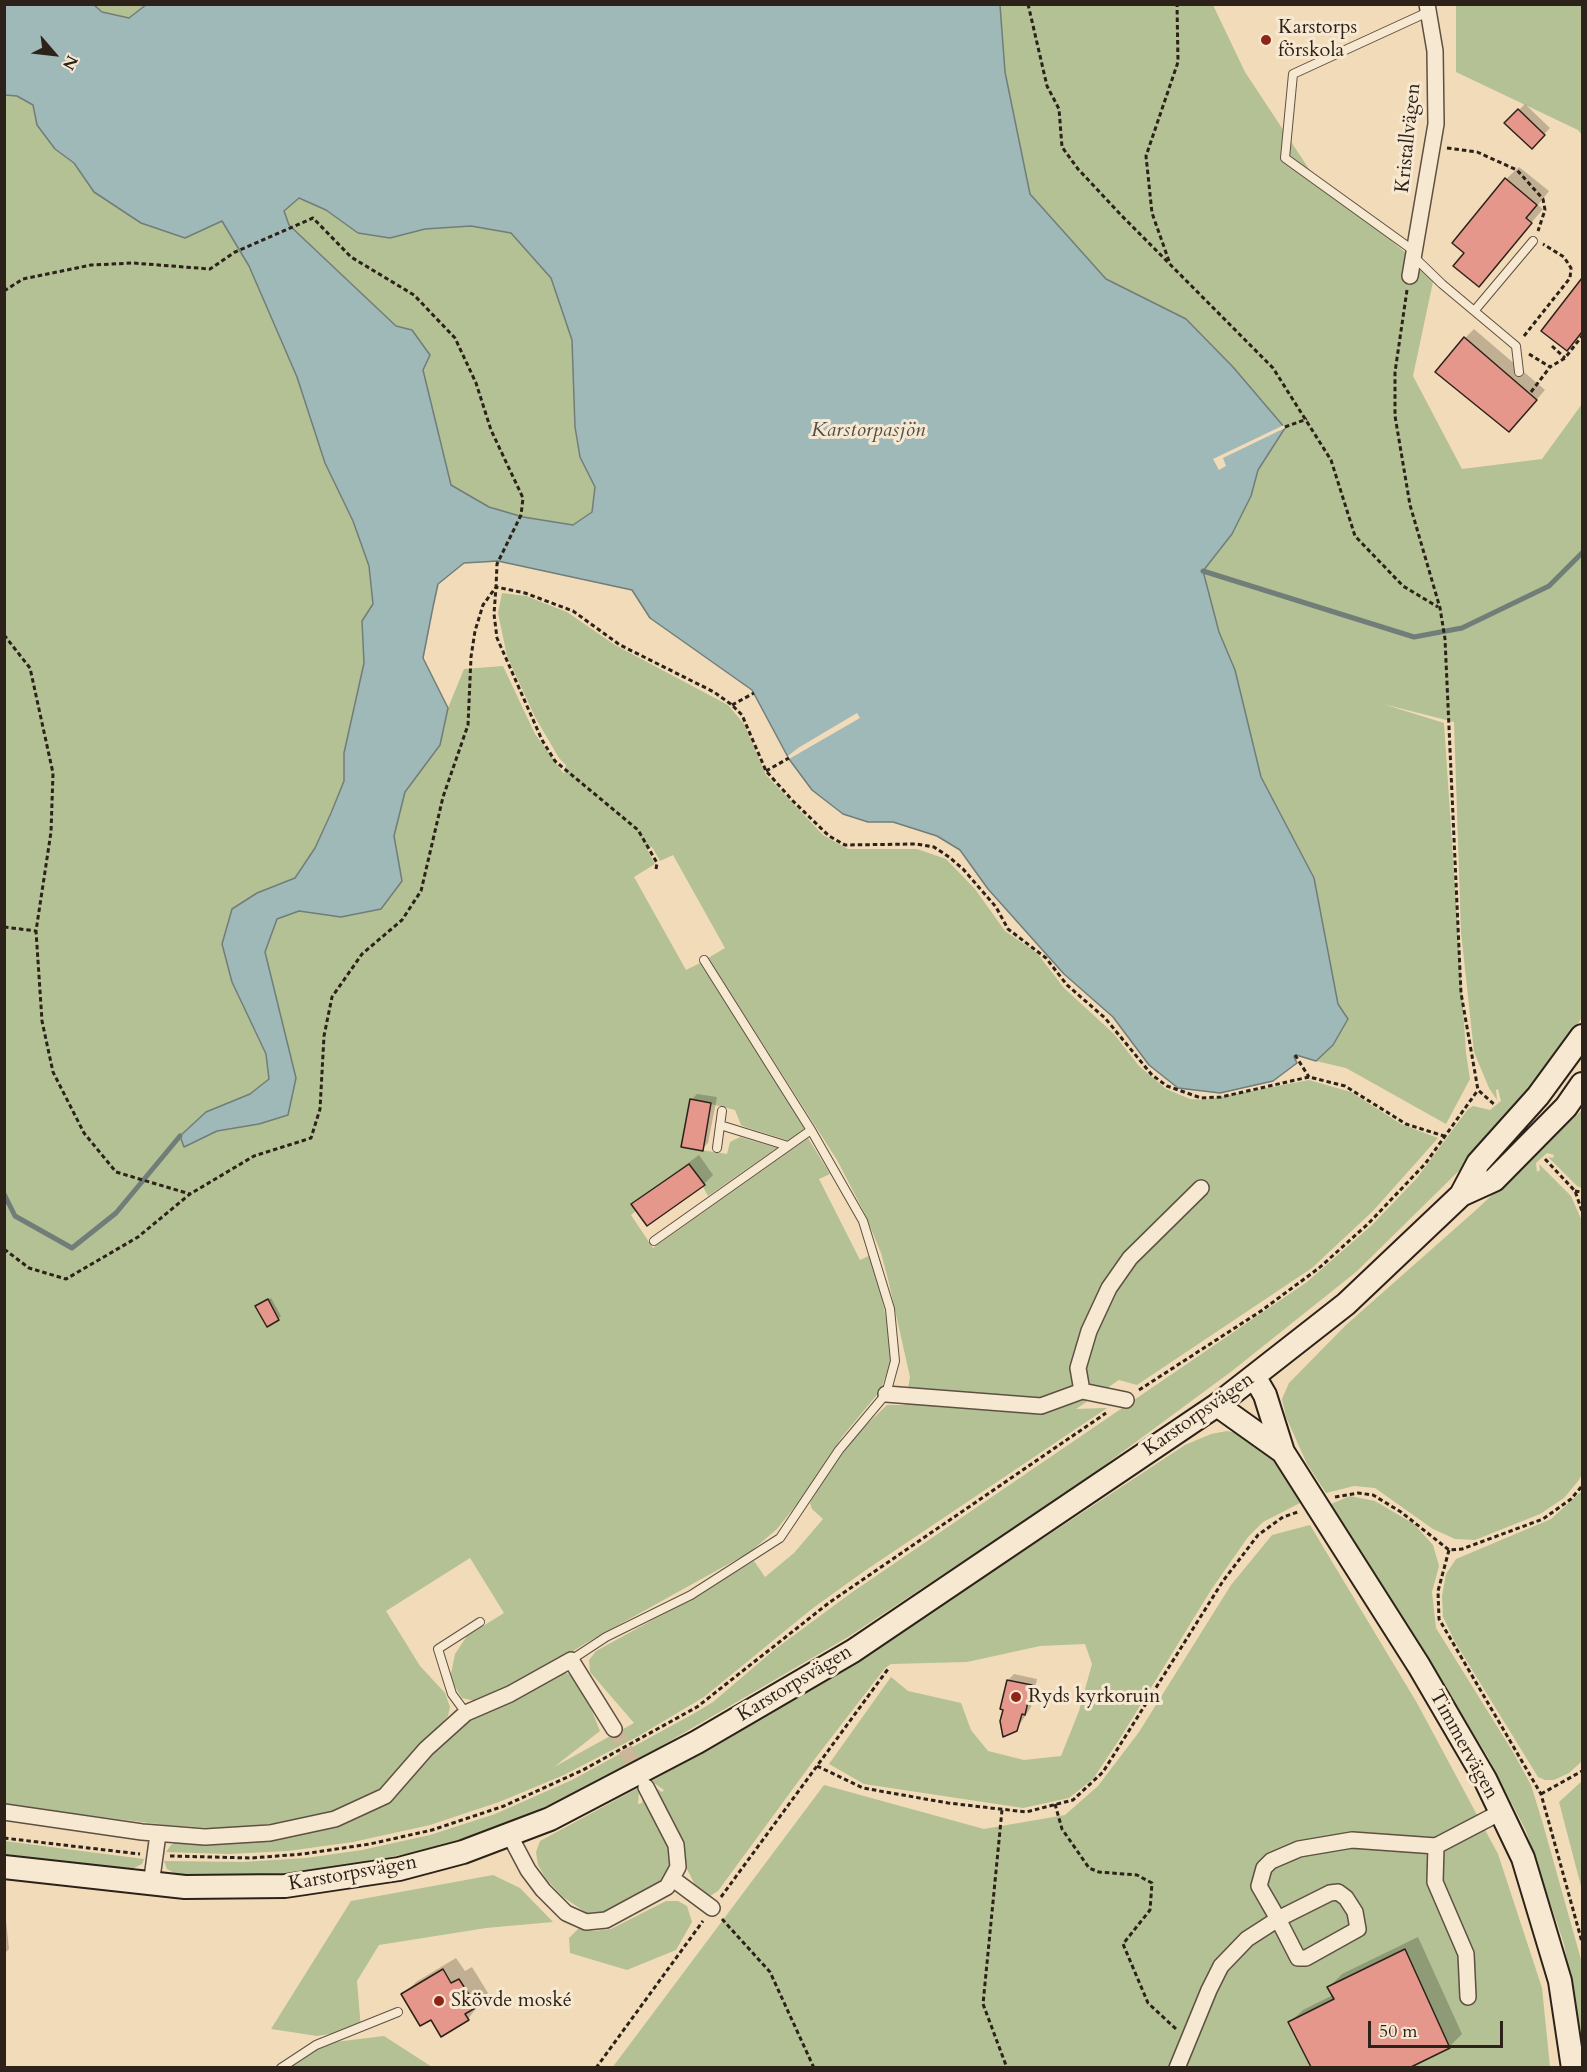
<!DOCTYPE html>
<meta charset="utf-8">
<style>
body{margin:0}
#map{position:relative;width:1587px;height:2072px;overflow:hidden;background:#f2dbb8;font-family:Cardo,serif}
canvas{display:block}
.frame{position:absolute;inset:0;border:6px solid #2d221a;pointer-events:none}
.north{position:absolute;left:24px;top:24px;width:60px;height:60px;-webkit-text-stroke:4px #f7e8d1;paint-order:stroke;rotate:118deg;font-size:16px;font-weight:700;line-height:24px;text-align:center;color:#2d221a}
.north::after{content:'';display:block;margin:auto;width:21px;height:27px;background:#2d221a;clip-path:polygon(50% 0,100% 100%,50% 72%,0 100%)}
.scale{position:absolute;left:1368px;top:2021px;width:135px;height:27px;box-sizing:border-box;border:3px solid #2d221a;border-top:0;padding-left:8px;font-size:18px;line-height:21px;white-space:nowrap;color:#2d221a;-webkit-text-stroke:4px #f7e8d1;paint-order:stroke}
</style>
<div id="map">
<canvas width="1587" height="2072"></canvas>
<div class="frame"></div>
<div class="north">N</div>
<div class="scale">50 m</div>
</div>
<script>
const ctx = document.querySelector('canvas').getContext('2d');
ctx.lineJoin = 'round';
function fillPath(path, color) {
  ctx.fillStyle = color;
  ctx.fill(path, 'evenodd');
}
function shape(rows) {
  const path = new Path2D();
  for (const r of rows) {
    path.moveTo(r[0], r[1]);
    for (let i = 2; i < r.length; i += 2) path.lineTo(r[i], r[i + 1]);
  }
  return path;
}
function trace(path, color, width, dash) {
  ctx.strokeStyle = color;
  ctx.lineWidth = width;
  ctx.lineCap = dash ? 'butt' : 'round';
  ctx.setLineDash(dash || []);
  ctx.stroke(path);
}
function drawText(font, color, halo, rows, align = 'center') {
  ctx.font = font + ' Cardo,serif';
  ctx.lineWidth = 6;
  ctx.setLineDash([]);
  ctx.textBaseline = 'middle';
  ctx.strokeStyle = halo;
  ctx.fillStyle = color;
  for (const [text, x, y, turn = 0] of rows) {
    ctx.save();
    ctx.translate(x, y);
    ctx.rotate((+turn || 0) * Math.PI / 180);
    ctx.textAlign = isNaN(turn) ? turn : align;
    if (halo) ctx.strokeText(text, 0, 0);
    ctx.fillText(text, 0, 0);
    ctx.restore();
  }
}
fillPath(shape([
 [94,5,147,5,129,18,102,12],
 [1000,5,1213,5,1245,72,1311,172,1434,277,1413,376,1462,469,1542,459,1582,404,1582,1017,1558,1056,1475,1155,1356,1272,1232,1371,1075,1487,848,1637,658,1748,554,1803,479,1834,420,1851,346,1866,283,1873,211,1876,176,1874,167,1869,164,1861,242,1862,306,1858,362,1850,430,1835,495,1814,572,1780,693,1714,713,1702,774,1650,851,1593,1307,1282,1372,1225,1417,1178,1468,1109,1473,1106,1490,1110,1501,1101,1498,1089,1496,1090,1497,1100,1489,1088,1474,1052,1461,932,1454,722,1383,704,1444,723,1466,1053,1470,1079,1446,1124,1346,1068,1316,1061,1333,1045,1348,1018,1338,1004,1314,878,1261,777,1235,670,1219,632,1203,571,1232,534,1251,496,1258,470,1285,428,1233,367,1186,319,1106,279,1030,194,1005,72],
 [1456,5,1582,5,1582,135,1578,130,1456,72],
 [5,95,17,96,33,105,37,125,55,149,74,163,94,192,141,223,185,238,222,221,249,266,297,377,325,463,353,521,369,566,373,604,362,621,364,663,344,753,344,781,315,848,295,878,257,893,232,909,222,944,232,982,266,1054,269,1079,250,1094,206,1112,180,1136,184,1146,217,1131,259,1124,288,1114,296,1078,265,952,277,919,299,911,341,917,381,909,402,881,394,836,405,792,440,745,448,708,464,669,503,666,535,734,564,774,566,765,559,758,535,717,507,656,498,613,502,593,526,596,567,612,615,645,728,705,744,724,766,775,823,835,848,849,917,849,946,859,975,889,1005,931,1037,953,1064,988,1114,1034,1139,1066,1166,1089,1190,1099,1204,1100,1309,1080,1351,1092,1401,1124,1438,1138,1373,1211,1312,1268,1137,1385,1119,1380,1076,1409,1107,1408,866,1570,813,1608,704,1697,637,1737,564,1775,499,1802,430,1825,353,1842,288,1851,228,1854,166,1852,171,1845,181,1839,230,1842,279,1836,331,1825,377,1807,395,1794,415,1766,460,1723,560,1672,570,1674,580,1681,600,1731,554,1767,634,1723,590,1672,589,1660,596,1651,698,1595,754,1561,765,1577,794,1553,823,1519,812,1509,810,1503,828,1472,859,1432,887,1405,905,1405,910,1377,888,1279,881,1253,865,1214,837,1160,708,958,725,948,673,855,660,861,652,847,647,849,655,864,634,877,686,970,700,963,808,1129,790,1141,745,1127,741,1125,735,1110,690,1099,682,1147,727,1154,730,1142,740,1137,777,1148,708,1196,703,1187,705,1185,689,1164,632,1204,636,1211,631,1215,653,1248,808,1138,830,1174,819,1179,860,1260,871,1255,875,1268,887,1322,891,1362,880,1391,842,1437,801,1499,777,1529,750,1552,586,1643,518,1686,479,1702,462,1698,450,1679,455,1654,467,1636,504,1613,470,1558,386,1611,420,1666,445,1693,450,1707,448,1716,384,1788,342,1809,285,1822,227,1829,166,1825,5,1805],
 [299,198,326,210,358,233,390,238,425,229,471,226,511,233,551,278,572,340,575,427,580,457,595,487,592,512,573,525,523,517,489,507,451,485,412,330,396,326,289,225,283,211],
 [1582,1110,1582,1188,1577,1186,1548,1157,1553,1158,1554,1155,1547,1153,1536,1163,1537,1172,1540,1170,1539,1164,1571,1196,1582,1221,1582,1474,1579,1480,1564,1498,1540,1514,1475,1540,1455,1539,1433,1529,1375,1488,1354,1486,1326,1493,1307,1464,1286,1417,1282,1399,1289,1383,1346,1325,1476,1210],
 [1227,1431,1237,1433,1257,1445,1273,1460,1300,1503,1263,1522,1248,1537,1211,1590,1119,1740,1093,1779,1069,1798,1023,1808,864,1784,829,1764,891,1677,908,1691,961,1703,971,1730,988,1751,1024,1760,1061,1756,1079,1711,1092,1664,1085,1644,1040,1646,967,1662,891,1664,885,1668,814,1760,718,1891,710,1896,695,1885,687,1869,681,1838,653,1786,662,1792,664,1790,654,1783,639,1791,638,1804,642,1803,643,1795,672,1848,670,1871,662,1880,622,1906,603,1913,588,1914,563,1897,546,1879,538,1865,536,1852,540,1841,721,1743,872,1651,1185,1445,1211,1434],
 [1582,1491,1582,1761,1569,1773,1554,1780,1545,1780,1538,1777,1455,1642,1443,1617,1442,1596,1446,1574,1456,1559,1551,1519],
 [1350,1496,1375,1501,1414,1524,1433,1545,1439,1566,1432,1592,1436,1628,1513,1752,1531,1785,1543,1824,1582,1963,1582,2040,1564,1944,1526,1831,1488,1757,1331,1504],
 [1310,1525,1417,1703,1498,1854,1542,1988,1550,2067,612,2068,824,1785,984,1829,1065,1815,1098,1786,1139,1732,1231,1585,1272,1535],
 [1582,1781,1582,1890,1559,1802],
 [5,1841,66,1849,144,1859,142,1864,130,1870,5,1855],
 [493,1875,520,1888,553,1922,486,1928,379,1945,357,1981,361,2029,317,2036,271,2029,351,1901],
 [666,1901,678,1901,687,1906,692,1922,676,1950,627,1970,570,1953,569,1938,579,1928,593,1931,611,1929],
 [384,2036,432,2067,273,2068,335,2042]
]), '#b3c194');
const water = shape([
 [147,4,1000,5,1005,72,1030,194,1106,279,1186,319,1233,367,1285,428,1258,470,1251,496,1232,534,1203,571,1219,632,1235,670,1261,777,1314,878,1338,1004,1348,1019,1333,1045,1316,1061,1296,1055,1294,1057,1297,1063,1273,1081,1220,1093,1178,1088,1149,1065,1113,1017,1064,974,988,889,960,850,937,836,893,822,868,822,843,814,812,790,789,759,752,690,650,618,632,590,498,561,464,563,438,584,433,607,423,658,448,708,440,745,405,792,394,836,402,881,381,909,341,917,299,911,277,919,265,952,296,1078,288,1115,259,1124,217,1131,184,1147,180,1136,206,1112,250,1094,269,1079,266,1054,232,982,222,944,232,909,257,893,295,878,315,848,331,813,344,781,344,753,364,663,362,621,373,604,369,566,353,521,325,463,297,377,249,266,222,221,185,238,141,223,94,192,74,163,55,149,37,125,33,105,17,96,5,95,4,5,94,5,102,12,129,18,147,4],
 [299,198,326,210,358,233,390,238,425,229,471,226,511,233,551,278,572,340,575,427,580,457,595,487,592,512,573,525,523,517,489,507,451,485,423,370,430,355,412,330,396,326,289,225,284,211,299,198]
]);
fillPath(water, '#9fb9b9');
trace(water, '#717d79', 1.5);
fillPath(shape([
 [1284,425,1285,428,1223,458,1226,466,1219,470,1213,459],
 [857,713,860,718,789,759,788,756,798,748]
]), '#f2dbb8');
fillPath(shape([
 [1525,104,1550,128,1532,147,1506,123],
 [1519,167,1549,191,1538,205,1543,209,1479,285,1506,179],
 [1582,280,1582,332,1567,349,1543,330],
 [1474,329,1545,390,1518,421,1465,338],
 [697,1094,717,1097,708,1143,702,1149,691,1100],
 [699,1155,713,1175,704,1184,633,1204],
 [271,1298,281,1316,278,1319,259,1304],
 [1014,1674,1037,1679,1031,1707,1016,1730,1008,1680],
 [4,1901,9,1949,4,1954],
 [1418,1937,1462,2034,1449,2047,1400,2068,1312,2068,1290,2022,1303,2010,1333,1995,1329,1987,1342,1974],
 [456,1958,465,1971,472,1967,488,1993,468,2019,431,2018,403,1995,416,1982]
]), '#0003');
trace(shape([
 [1203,571,1414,637,1462,628,1549,586,1582,553],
 [4,1194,15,1216,72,1248,116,1213,180,1136]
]), '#717d79', 5);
const building = shape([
 [1518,109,1545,135,1532,149,1504,123,1518,109],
 [1505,178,1537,205,1526,218,1532,223,1479,287,1453,266,1464,253,1452,243,1505,178],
 [1582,278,1582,332,1567,351,1541,331,1582,278],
 [1464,337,1537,400,1509,432,1435,372,1464,337],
 [690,1099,711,1103,703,1151,681,1147,690,1099],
 [689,1164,705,1185,647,1226,631,1204,689,1164],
 [268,1299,279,1320,267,1327,255,1306,268,1299],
 [1007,1680,1032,1685,1025,1715,1022,1714,1017,1731,1003,1737,1000,1721,1003,1710,1000,1709,1007,1680],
 [1405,1949,1450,2048,1411,2067,1311,2067,1288,2022,1334,1999,1327,1987,1405,1949],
 [443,1969,451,1983,459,1979,477,2007,465,2014,469,2020,441,2037,431,2020,420,2026,401,1994,443,1969]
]);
fillPath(building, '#e6978c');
trace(building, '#2d221a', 1.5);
trace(shape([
 [614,1729,642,1779]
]), '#cbb698', 15, [15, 8]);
const lane = shape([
 [1414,251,1285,158,1293,74,1428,12],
 [1414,257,1442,284,1516,346,1519,372],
 [1475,310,1533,241],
 [720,1125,788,1146],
 [717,1148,722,1111],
 [654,1241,811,1130],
 [571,1660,606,1637,691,1595,780,1538,839,1450,886,1394,895,1361,890,1309,863,1221,811,1130,704,960],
 [466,1713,452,1694,438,1649,480,1622],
 [281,2068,316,2045,398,2012]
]);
const street = shape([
 [1410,276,1436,124,1435,51,1427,4],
 [1082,1391,1078,1368,1089,1331,1109,1288,1130,1258,1201,1188],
 [886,1394,1041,1406,1082,1391,1126,1400],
 [4,1812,142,1832,205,1837,270,1833,335,1819,385,1796,426,1749,466,1713,510,1694,571,1660,614,1729],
 [510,1836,528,1870,543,1890,566,1913,586,1922,606,1920,667,1887,678,1867,676,1845,646,1787],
 [1436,1846,1435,1882,1466,1954,1468,1997],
 [673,1879,712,1908],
 [151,1885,158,1834],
 [1338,1892,1346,1898,1355,1912,1358,1929,1306,1958,1298,1958,1278,1919,1330,1893,1338,1892],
 [1177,2068,1209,1990,1221,1966,1247,1939,1278,1919,1259,1886,1264,1868,1271,1861,1299,1849,1352,1840,1436,1846,1501,1812]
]);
const secondary = shape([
 [1461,1195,1478,1163,1538,1096,1582,1036],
 [1254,1376,1265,1395,1283,1452,1419,1666,1485,1779,1523,1858,1560,1981,1573,2068],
 [1217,1405,1283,1452],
 [4,1867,185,1887,285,1886,399,1869,463,1852,550,1819,697,1742,853,1651,1217,1405,1346,1304,1461,1195,1494,1180,1566,1107,1582,1084]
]);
trace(lane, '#5e5042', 10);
trace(street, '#5e5042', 18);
trace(secondary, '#2d221a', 26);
trace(shape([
 [1028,4,1047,86,1059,109,1062,147,1078,169,1122,216,1273,368,1331,460,1355,536,1403,586,1438,607],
 [1447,148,1477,152,1517,170,1543,199,1545,210,1538,231],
 [1169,261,1152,213,1146,156,1178,62,1177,4],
 [1407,290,1395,372,1395,416,1410,505,1440,608,1445,639,1461,993,1478,1090,1495,1105],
 [4,291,23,279,91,265,133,263,210,269,235,252,313,218,351,257,414,295,455,338,476,383,491,430,523,498,521,515,497,564,496,587,483,605,475,631,471,657,468,725,443,797,421,891,402,920,362,954,332,997,324,1036,320,1109,311,1138,254,1156,190,1194,138,1237,66,1279,29,1268,4,1249],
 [1524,336,1570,278,1571,268,1564,257,1543,244],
 [1552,346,1565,358],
 [1529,354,1550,367,1565,358,1582,336],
 [1531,392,1550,367],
 [1285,427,1307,419],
 [4,635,30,668,53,773,51,832,36,931,42,1021,53,1072,84,1133,116,1172,190,1194],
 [732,705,754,693],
 [766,771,789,758],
 [656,869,657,863,638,830,555,761,542,740,497,638,494,614,496,587,525,593,573,611,620,645,714,692,732,705,742,715,766,771,793,801,829,836,845,845,916,844,934,847,949,857,963,869,996,907,1008,929,1046,958,1067,985,1105,1018,1152,1075,1167,1086,1201,1098,1221,1097,1309,1077,1345,1086,1406,1124,1444,1136],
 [4,927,36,931],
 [1295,1055,1309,1077],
 [1545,1159,1575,1191,1582,1211],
 [1575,1191,1582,1192],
 [1139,1390,1261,1311,1319,1268,1368,1224,1425,1164,1478,1090],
 [1335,1497,1358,1493,1373,1495,1401,1512,1449,1550,1462,1549,1543,1519,1571,1499,1582,1486],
 [1449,1550,1438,1591,1439,1619,1541,1794,1582,1942],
 [817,1766,863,1788,948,1803,1026,1812,1073,1800,1103,1772,1223,1581,1258,1535,1283,1517,1298,1512],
 [1541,1794,1582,1771],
 [1055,1804,1062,1829,1089,1868,1099,1872,1137,1875,1152,1883,1150,1910,1123,1944,1148,2003,1176,2029],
 [1002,1810,983,2004,1007,2068],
 [4,1838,140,1854],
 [170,1856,251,1858,303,1854,370,1844,432,1830,504,1806,583,1770,697,1707,830,1602,1106,1413],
 [721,1897,888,1669],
 [722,1919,770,1972,814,2068],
 [596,2068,703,1921]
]), '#2d221a', 3, [4.5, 3]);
trace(lane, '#f7e8d1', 8);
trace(street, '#f7e8d1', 15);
trace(secondary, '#f7e8d1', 22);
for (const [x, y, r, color] of [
 [1266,40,6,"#8f2418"],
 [1016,1697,6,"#8f2418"],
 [439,2001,6,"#8f2418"]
]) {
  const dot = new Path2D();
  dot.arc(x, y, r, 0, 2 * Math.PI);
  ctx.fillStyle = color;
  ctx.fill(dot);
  trace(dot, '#f7e8d1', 2);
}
drawText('20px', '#2d221a', '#f7e8d1', [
 ["Karstorps",1278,28],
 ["förskola",1278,51],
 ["Ryds kyrkoruin",1028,1697],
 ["Skövde moské",451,2001]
], 'left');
drawText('20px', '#2d221a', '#f7e8d1', [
 ["Kristallvägen",1409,138,-84],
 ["Karstorpsvägen",1199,1415,-35],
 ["Karstorpsvägen",795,1684,-31],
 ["Timmervägen",1463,1745,61],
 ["Karstorpsvägen",353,1874,-10]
]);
drawText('italic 21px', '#4f4f4a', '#f7e8d1', [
 ["Karstorpasjön",868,431]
]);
</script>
